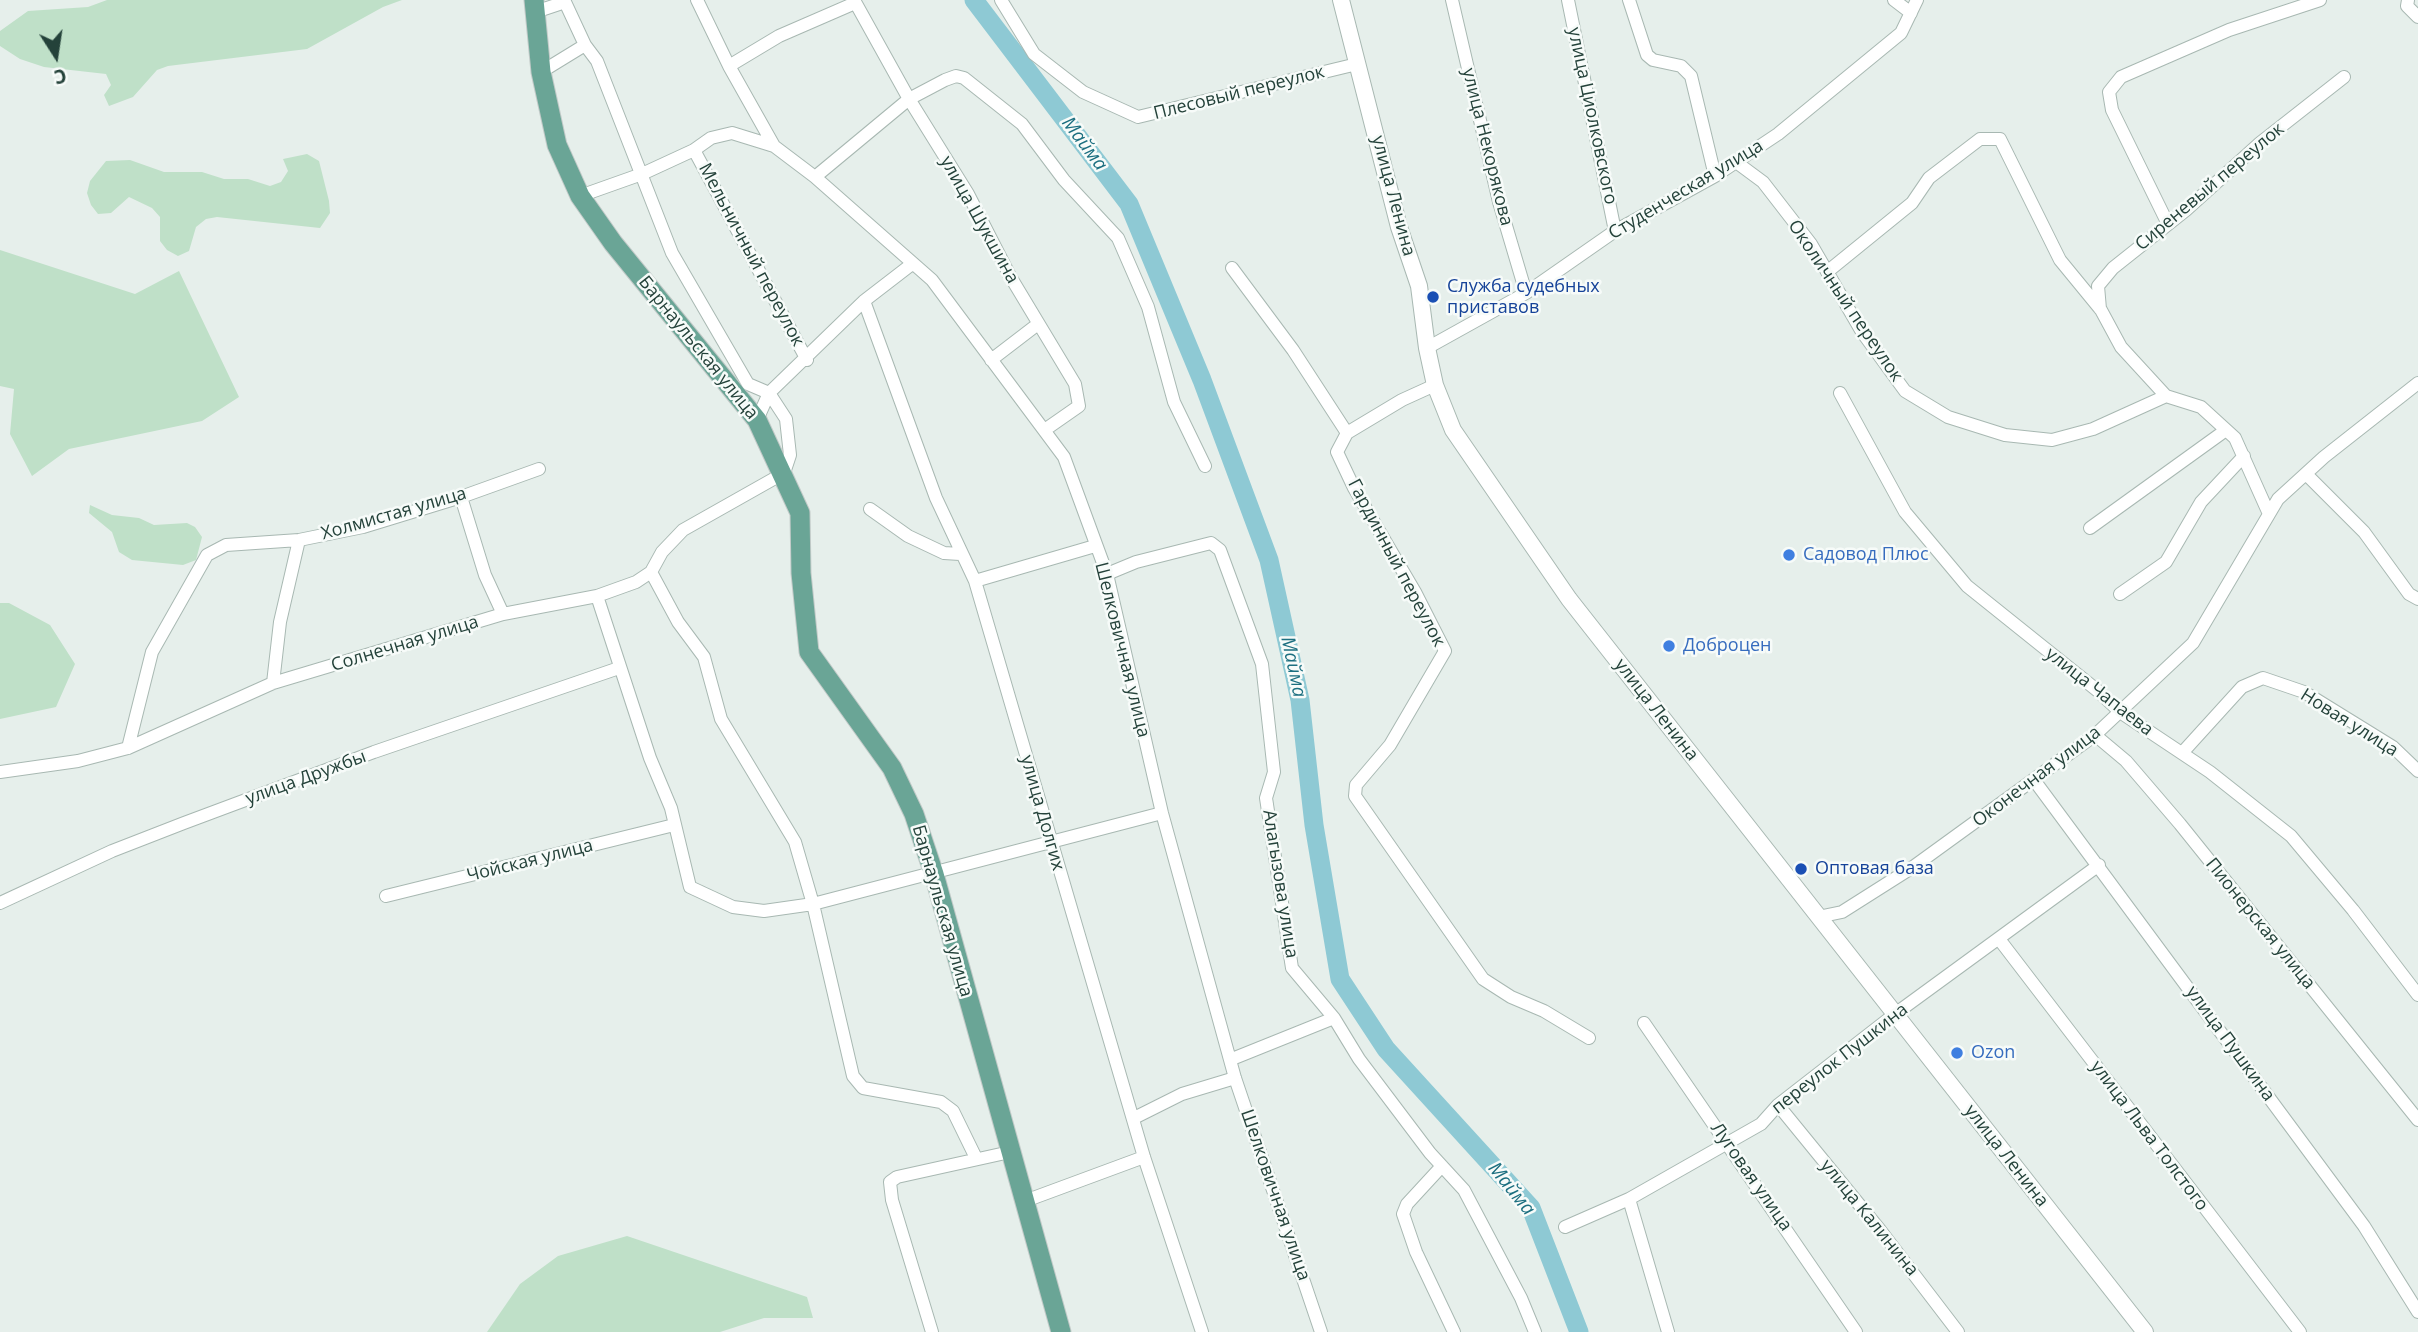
<!DOCTYPE html>
<meta charset="utf-8">
<style>
body{margin:0}
#map{position:relative;width:2418px;height:1332px;overflow:hidden;background:#e6efeb;font-family:"Open Sans",sans-serif}
canvas{display:block}
.north{position:absolute;left:21px;top:21px;width:70px;height:70px;-webkit-text-stroke:5px #f7fbf9;paint-order:stroke;rotate:168deg;font-size:19px;font-weight:700;line-height:28px;text-align:center;color:#24423a}
.north::after{content:'';display:block;margin:auto;width:24px;height:32px;background:#24423a;clip-path:polygon(50% 0,100% 100%,50% 72%,0 100%)}
</style>
<div id="map">
<canvas width="2418" height="1332"></canvas>
<div class="north">С</div>
</div>
<script>
const ctx = document.querySelector('canvas').getContext('2d');
ctx.lineJoin = 'round';
function fillPath(path, color) {
  ctx.fillStyle = color;
  ctx.fill(path, 'evenodd');
}
function shape(rows) {
  const path = new Path2D();
  for (const r of rows) {
    path.moveTo(r[0], r[1]);
    for (let i = 2; i < r.length; i += 2) path.lineTo(r[i], r[i + 1]);
  }
  return path;
}
function trace(path, color, width, dash) {
  ctx.strokeStyle = color;
  ctx.lineWidth = width;
  ctx.lineCap = dash ? 'butt' : 'round';
  ctx.setLineDash(dash || []);
  ctx.stroke(path);
}
function drawText(font, color, halo, rows, align = 'center') {
  ctx.font = font + ' "Open Sans",sans-serif';
  ctx.lineWidth = 5;
  ctx.setLineDash([]);
  ctx.textBaseline = 'middle';
  ctx.strokeStyle = halo;
  ctx.fillStyle = color;
  for (const [text, x, y, turn = 0] of rows) {
    ctx.save();
    ctx.translate(x, y);
    ctx.rotate((+turn || 0) * Math.PI / 180);
    ctx.textAlign = isNaN(turn) ? turn : align;
    if (halo) ctx.strokeText(text, 0, 0);
    ctx.fillText(text, 0, 0);
    ctx.restore();
  }
}
fillPath(shape([
 [107,0,402,0,383,7,307,49,168,66,157,70,133,97,109,106,104,95,111,85,106,74,44,67,20,59,0,46,0,31,28,11,88,7],
 [307,154,319,161,329,201,330,213,320,228,217,217,206,219,196,227,189,251,178,256,167,250,160,241,160,217,152,208,129,197,111,213,98,214,91,205,87,193,90,181,106,161,130,160,164,172,202,172,224,179,248,179,270,186,281,182,288,171,283,159],
 [0,250,135,294,179,271,239,397,202,421,69,449,32,476,10,434,14,389,0,386],
 [90,505,112,515,139,518,154,525,187,523,195,527,202,537,196,560,183,565,132,560,119,552,112,532,89,513],
 [0,603,9,603,50,625,75,664,56,707,0,719],
 [627,1236,807,1297,813,1318,764,1318,720,1332,487,1332,520,1284,558,1256]
]), '#bfe0c8');
trace(shape([
 [974,0,1129,204,1202,380,1269,560,1300,700,1314,825,1340,979,1386,1049,1531,1208,1579,1332]
]), '#8ec9d4', 19);
const minor = shape([
 [697,0,729,66,774,146,815,177,932,280,1064,457,1107,574,1162,813,1235,1078,1321,1332],
 [854,0,909,99,968,194,1010,276,1075,384,1079,406,1046,429],
 [1001,0,1034,54,1083,92,1138,117,1357,64],
 [1452,0,1499,202,1526,293],
 [1568,0,1615,231],
 [1629,0,1647,55,1653,60,1681,66,1691,76,1715,176],
 [1894,0,1911,13],
 [2408,0,2407,6,2418,17],
 [729,66,779,36,855,3],
 [541,72,585,45],
 [694,150,807,360],
 [1736,162,1763,182,1811,244,1862,332,1905,391,1948,417,2005,435,2052,440,2093,429,2166,396],
 [815,177,909,99,945,80,956,76,964,78,1022,124,1064,180,1118,238,1148,307,1174,402,1205,466],
 [580,196,642,174,694,150,711,138,732,133,774,146],
 [2168,224,2112,110,2109,92,2121,77,2229,30,2320,0],
 [1232,268,1293,350,1347,433],
 [1827,272,1912,203,1929,178,1980,139,2000,139,2060,260,2101,310,2121,347,2166,396,2201,407,2235,438,2269,514],
 [864,301,936,498,975,581,1144,1157,1202,1332],
 [2100,309,2098,286,2113,268,2186,210,2260,143,2344,77],
 [1427,348,1526,293,1615,231,1715,176,1778,134,1901,33,1917,0],
 [991,360,1038,324],
 [1435,385,1402,400,1347,433,1337,452,1354,488,1415,592,1445,651,1390,745,1356,785,1355,796,1483,979,1511,997,1544,1011,1589,1038],
 [1840,393,1905,512,1967,586,2098,691,2120,712,2210,772,2291,836,2353,910,2418,995],
 [757,420,769,393,864,301,912,264],
 [2307,475,2364,532,2409,594,2418,599],
 [461,497,485,575,503,614],
 [870,509,908,536,944,553,960,554],
 [2090,528,2226,430],
 [651,572,678,622,704,657,721,719,795,842,813,904,853,1076,863,1088,941,1102,953,1111,976,1158],
 [1107,574,1136,562,1211,543,1220,550,1262,664,1274,772,1266,798,1292,968,1334,1018,1359,1059,1430,1153,1464,1190,1521,1298,1535,1332],
 [975,581,1095,546],
 [2120,594,2166,562,2201,502,2244,456],
 [597,596,650,758,671,808,690,887,733,907,764,911,813,904,1162,813],
 [273,683,280,622,299,540],
 [2095,735,2126,761,2180,824,2418,1120],
 [128,748,152,652,207,555,226,545,299,540,363,527,461,497,539,469],
 [2182,753,2242,687,2263,678,2304,692,2393,747,2418,771],
 [0,772,78,761,128,748,273,683,503,614,597,596,636,582,651,572,662,552,683,530,784,473,790,455,786,419,769,393,748,384,672,253,597,61,585,45,565,2,535,12],
 [2034,780,2364,1226,2418,1312],
 [386,896,674,825],
 [0,903,112,851,184,823,374,752,619,668],
 [1818,917,1842,912,1913,867,2095,735,2193,643,2278,499,2324,457,2418,383],
 [1999,939,2300,1332],
 [1644,1023,1856,1332],
 [1232,1059,1334,1018],
 [1778,1105,1880,1230,1958,1332],
 [1134,1118,1182,1094,1235,1078],
 [1442,1166,1407,1204,1403,1214,1416,1252,1454,1332],
 [1629,1199,1668,1332],
 [1025,1201,1144,1157],
 [1565,1227,1629,1199,1761,1124,1778,1105,1895,1014,2099,865],
 [932,1332,892,1200,890,1182,897,1177,1010,1152]
]);
const tertiary = shape([
 [1341,0,1399,227,1419,286,1427,348,1435,385,1453,430,1569,599,2145,1332]
]);
const primary = shape([
 [534,0,541,72,557,145,580,196,613,243,757,420,800,513,801,573,809,652,892,768,914,814,934,874,1061,1332]
]);
trace(minor, '#a8b8b2', 14);
trace(tertiary, '#a8b8b2', 18);
trace(primary, '#c2cac8', 21);
trace(minor, '#fff', 12);
trace(tertiary, '#fff', 16);
trace(primary, '#6aa596', 19);
for (const [x, y, r, color] of [
 [1433,297,7,"#1a4fb4"],
 [1789,555,7,"#3f7fe0"],
 [1669,646,7,"#3f7fe0"],
 [1801,869,7,"#1a4fb4"],
 [1957,1053,7,"#3f7fe0"]
]) {
  const dot = new Path2D();
  dot.arc(x, y, r, 0, 2 * Math.PI);
  ctx.fillStyle = color;
  ctx.fill(dot);
  trace(dot, '#f7fbf9', 2.5);
}
drawText('18px', '#24423a', '#f7fbf9', [
 ["Плесовый переулок",1239,93,-14],
 ["улица Циолковского",1592,116,78],
 ["улица Некорякова",1487,147,76],
 ["Сиреневый переулок",2210,187,-40],
 ["Студенческая улица",1686,190,-31],
 ["улица Ленина",1393,196,75],
 ["улица Шукшина",979,220,61],
 ["Мельничный переулок",751,255,62],
 ["Околичный переулок",1845,301,56],
 ["Барнаульская улица",698,348,51],
 ["Холмистая улица",394,514,-16],
 ["Гардинный переулок",1396,563,62],
 ["Солнечная улица",405,644,-17],
 ["Шелковичная улица",1122,650,76],
 ["улица Чапаева",2099,692,38],
 ["улица Ленина",1656,710,52],
 ["Новая улица",2349,723,32],
 ["Оконечная улица",2037,777,-37],
 ["улица Дружбы",306,778,-20],
 ["улица Долгих",1042,813,74],
 ["Чойская улица",530,861,-14],
 ["Алагызова улица",1280,884,81],
 ["Барнаульская улица",942,911,74],
 ["Пионерская улица",2260,924,51],
 ["улица Пушкина",2230,1044,54],
 ["переулок Пушкина",1840,1059,-38],
 ["улица Льва Толстого",2149,1136,53],
 ["улица Ленина",2006,1156,52],
 ["Луговая улица",1751,1177,55],
 ["Шелковичная улица",1275,1195,71],
 ["улица Калинина",1869,1218,51]
]);
drawText('18px', '#164399', '#f7fbf9', [
 ["Служба судебных",1447,287],
 ["приставов",1447,308],
 ["Оптовая база",1815,869]
], 'left');
drawText('18px', '#366cbe', '#f7fbf9', [
 ["Садовод Плюс",1803,555],
 ["Доброцен",1683,646],
 ["Ozon",1971,1053]
], 'left');
drawText('italic 19px', '#1c6f80', '#f7fbf9', [
 ["Майма",1084,144,53],
 ["Майма",1293,667,78],
 ["Майма",1511,1189,51]
]);
</script>
